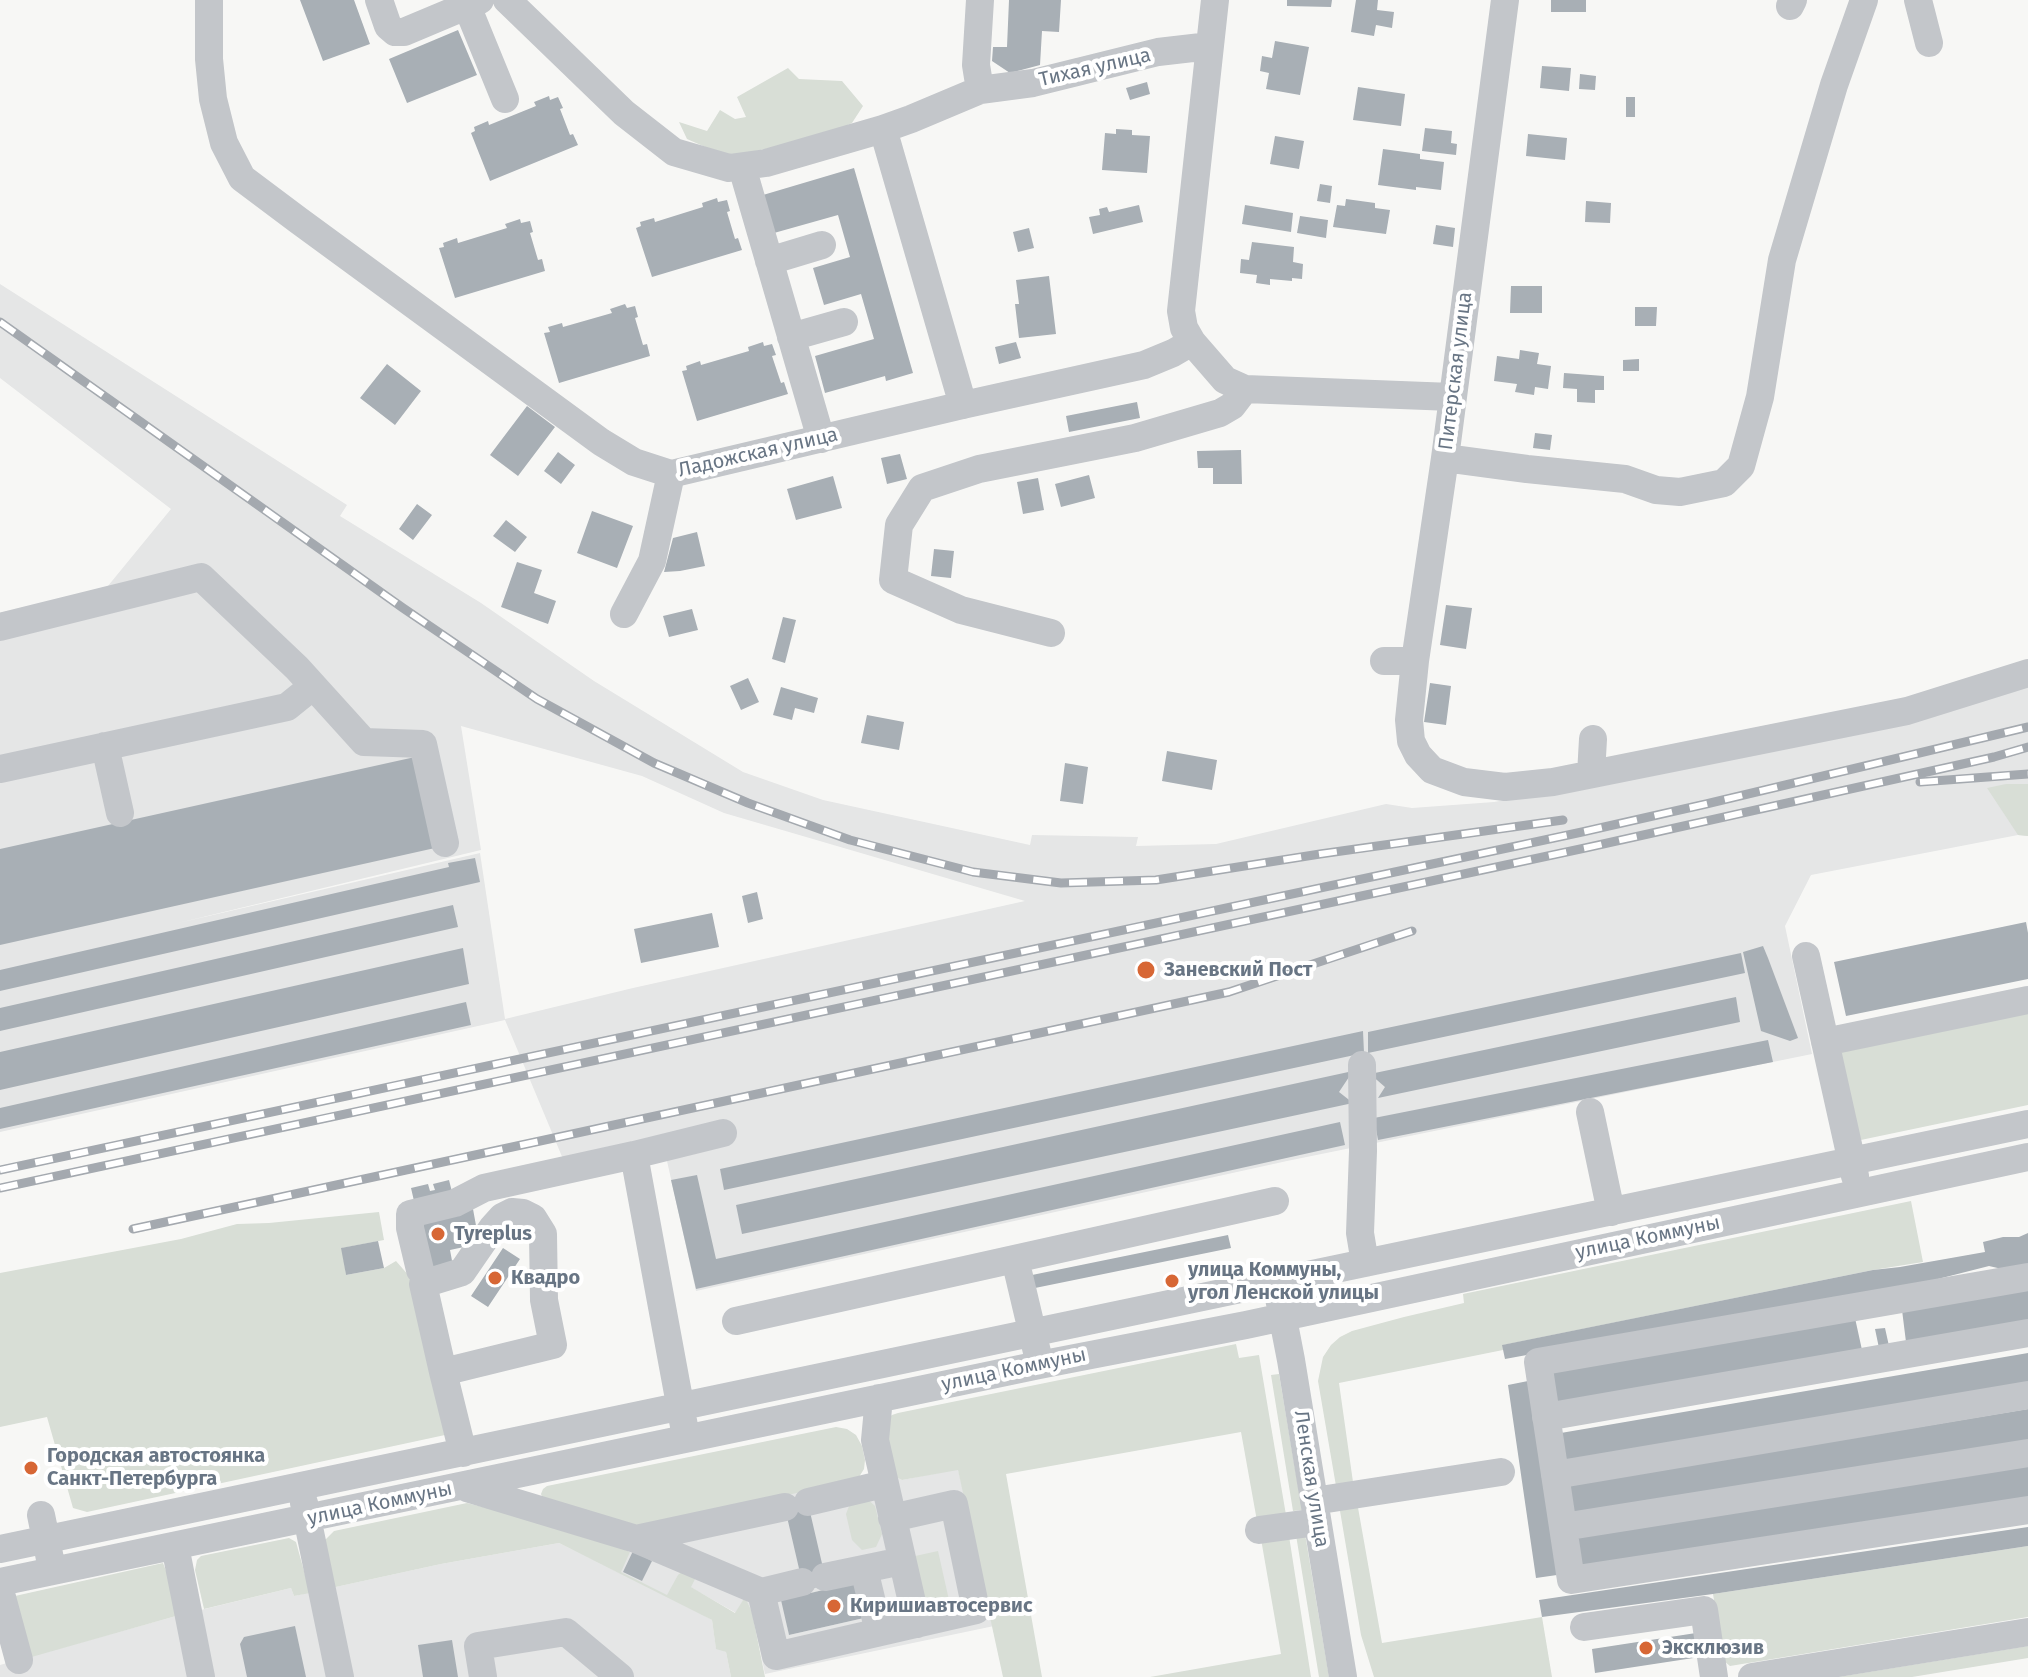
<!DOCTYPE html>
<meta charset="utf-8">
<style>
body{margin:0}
canvas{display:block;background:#f7f7f5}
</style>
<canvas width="2028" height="1677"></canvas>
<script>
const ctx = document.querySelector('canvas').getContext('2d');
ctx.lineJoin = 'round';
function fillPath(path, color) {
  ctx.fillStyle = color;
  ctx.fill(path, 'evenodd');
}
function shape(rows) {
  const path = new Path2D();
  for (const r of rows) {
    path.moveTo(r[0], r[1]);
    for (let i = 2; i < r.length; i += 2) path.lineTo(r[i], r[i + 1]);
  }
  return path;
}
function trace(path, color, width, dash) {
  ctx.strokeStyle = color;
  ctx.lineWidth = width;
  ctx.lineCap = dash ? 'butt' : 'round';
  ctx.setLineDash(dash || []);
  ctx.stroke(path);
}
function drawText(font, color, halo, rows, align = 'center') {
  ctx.font = font + ' "Fira Sans",sans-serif';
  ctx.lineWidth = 8;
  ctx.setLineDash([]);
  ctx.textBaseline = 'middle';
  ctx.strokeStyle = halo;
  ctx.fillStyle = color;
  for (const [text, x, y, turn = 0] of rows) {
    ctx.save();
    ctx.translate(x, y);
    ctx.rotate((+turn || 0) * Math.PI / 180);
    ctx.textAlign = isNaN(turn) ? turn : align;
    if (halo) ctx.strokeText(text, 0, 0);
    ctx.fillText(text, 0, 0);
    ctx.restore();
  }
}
fillPath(shape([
 [0,284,347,505,340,516,481,603,594,681,743,772,823,800,1030,845,1032,835,1138,837,1136,846,1216,844,1386,804,1412,808,1494,802,1614,780,2028,678,2028,836,2018,835,1811,875,1785,926,1812,1054,1287,1161,696,1291,667,1161,563,1159,505,1020,0,1132,0,613,103,592,171,509,0,378],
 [461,726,642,776,724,813,1025,901,633,988,505,1019,480,853,174,924,481,850],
 [958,1469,994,1626,765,1674,752,1612,745,1598,736,1613,690,1587,683,1571,700,1613,712,1620,716,1648,726,1652,731,1677,0,1677,0,1665,176,1616,291,1588,294,1596,441,1564,559,1543,654,1590,620,1572,642,1525,887,1473,902,1480],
 [878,1577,886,1613,789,1635,782,1600]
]), '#e5e6e6');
fillPath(shape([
 [788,68,799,79,842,81,863,106,852,123,822,137,728,157,687,139,679,122,707,131,720,110,735,119,746,117,737,97],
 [2006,784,2028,784,2028,836,2018,835,1987,788],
 [2028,1004,2028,1105,1856,1141,1838,1046],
 [1911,1201,1923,1262,1873,1270,1503,1345,1503,1350,1339,1383,1353,1482,1336,1486,1318,1381,1323,1357,1331,1345,1340,1337,1352,1331,1404,1317,1464,1303,1463,1294],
 [379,1212,384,1240,342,1248,346,1275,384,1268,396,1261,417,1285,445,1435,87,1512,73,1508,47,1417,0,1427,0,1273,181,1239,237,1224,269,1223],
 [1236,1344,1239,1358,1259,1355,1286,1515,1257,1521,1241,1432,1006,1474,1042,1677,1003,1677,958,1470,902,1480,887,1473,884,1421,892,1415,898,1413],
 [1279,1374,1302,1510,1293,1511,1271,1375],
 [836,1427,847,1429,856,1435,862,1446,865,1460,864,1469,859,1477,850,1482,642,1525,631,1526,543,1499,541,1494,543,1489,547,1486],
 [865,1497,875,1506,882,1534,876,1547,862,1550,852,1540,846,1514,851,1501],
 [1357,1502,1382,1643,1542,1617,1552,1677,1374,1677,1361,1635,1339,1505],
 [467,1503,585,1533,630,1552,621,1572,667,1595,678,1575,683,1571,698,1573,691,1587,735,1613,745,1597,752,1612,765,1677,731,1677,726,1652,716,1649,712,1620,559,1543,441,1564,331,1588,324,1541,334,1531],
 [1305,1534,1329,1677,1319,1677,1296,1535],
 [1289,1536,1311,1677,1150,1677,1281,1654,1261,1539],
 [289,1538,296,1542,310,1593,294,1596,291,1588,204,1609,195,1570,197,1560,201,1556],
 [2028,1546,2028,1617,1730,1666,1724,1661,1713,1594],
 [938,1551,951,1609,920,1616,906,1558],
 [163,1563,170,1581,176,1616,28,1658,15,1596],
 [2028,1646,2028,1658,1912,1677,1838,1677]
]), '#d8ded6');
fillPath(shape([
 [300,0,354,0,370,44,323,61],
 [1009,0,1061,0,1059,32,1042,31,1040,65,1010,73,992,61,993,47,1007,47],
 [1287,0,1332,0,1331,7,1287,6],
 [1356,0,1378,0,1377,10,1394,12,1392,28,1376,25,1374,36,1351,32],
 [1551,0,1586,0,1586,12,1551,12],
 [458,30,477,75,407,103,389,59],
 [1275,41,1309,47,1300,95,1266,89,1269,73,1260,71,1262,56,1272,58],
 [1542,66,1571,68,1569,91,1540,88],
 [1580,74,1596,76,1595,90,1579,89],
 [1147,82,1150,94,1130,100,1126,88],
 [1358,87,1405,94,1401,126,1353,120],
 [549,96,550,100,558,97,563,108,560,109,570,135,573,134,578,145,490,181,471,133,475,131,474,127,488,121,489,125,536,106,534,102],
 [1626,97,1635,97,1635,117,1626,117],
 [1425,128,1452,131,1451,143,1457,144,1456,155,1422,151],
 [1116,129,1132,130,1132,135,1150,136,1147,173,1102,170,1105,133,1116,134],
 [1528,134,1567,138,1565,160,1526,156],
 [1275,136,1304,141,1299,169,1270,164],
 [1383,149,1420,154,1420,159,1444,162,1441,190,1416,187,1416,190,1378,185],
 [854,168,913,373,886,381,885,376,825,393,815,356,874,339,861,294,824,305,813,268,850,257,838,215,774,233,763,195],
 [1320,184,1332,186,1330,203,1317,201],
 [717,198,718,202,727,200,730,211,727,212,735,239,738,238,742,250,652,277,636,228,641,226,640,222,654,218,655,222,703,207,702,203],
 [1346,199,1375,203,1375,208,1390,210,1386,234,1333,227,1337,205,1345,206],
 [1586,201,1611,203,1610,223,1585,222],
 [1139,205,1143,222,1093,234,1089,217,1100,215,1099,209,1107,207,1109,212],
 [1245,205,1293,213,1291,232,1242,224],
 [1300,216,1328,220,1326,238,1297,233],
 [520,219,521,223,530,221,533,232,530,233,538,260,542,259,545,271,455,298,439,248,444,247,443,243,457,238,458,243,507,228,505,224],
 [1436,225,1455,228,1453,247,1433,244],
 [1029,228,1034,248,1018,252,1013,232],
 [1252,242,1294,247,1293,262,1303,264,1302,279,1292,278,1292,281,1270,279,1270,285,1256,283,1257,275,1240,273,1241,259,1249,260],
 [1049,276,1056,334,1019,338,1015,304,1019,304,1016,280],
 [1511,286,1542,286,1542,313,1510,313],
 [625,304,627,308,635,306,638,317,635,318,643,345,647,344,650,356,559,383,544,333,550,332,548,327,562,323,563,327,612,313,610,309],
 [1635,307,1657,307,1656,326,1635,326],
 [763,342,764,346,772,344,776,355,772,356,781,383,784,382,788,394,697,421,682,371,687,370,686,366,700,361,701,365,749,351,748,347],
 [1016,342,1021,358,999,364,995,347],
 [1520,350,1539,353,1537,364,1551,366,1548,389,1535,387,1534,395,1515,392,1517,384,1494,381,1497,356,1519,359],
 [1639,359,1639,371,1623,371,1623,360],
 [387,364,421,391,395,425,360,398],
 [1564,373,1604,376,1604,390,1595,390,1595,403,1577,402,1577,389,1563,388],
 [1137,402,1140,418,1069,432,1066,416],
 [527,406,555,427,518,476,490,455],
 [1535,433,1552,435,1550,450,1533,448],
 [1241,450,1242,484,1213,484,1213,468,1198,468,1197,451],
 [558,452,575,465,561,484,544,471],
 [900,454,907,479,887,484,881,458],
 [1089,475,1095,498,1061,507,1055,484],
 [833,476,842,508,796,520,787,489],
 [1038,478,1044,510,1023,514,1017,482],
 [417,504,432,515,413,540,399,529],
 [592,511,633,526,617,568,577,553],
 [506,520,527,537,515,552,493,536],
 [697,532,705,566,680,571,664,572,673,538],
 [934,549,954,551,951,578,931,576],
 [517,562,542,570,534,593,556,601,548,624,501,607],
 [1446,605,1472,608,1466,649,1440,645],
 [692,609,698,630,669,637,663,616],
 [783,617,796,620,785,663,772,659],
 [748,678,759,702,741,710,730,686],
 [1430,683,1451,686,1446,725,1424,722],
 [781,687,818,698,814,713,795,708,792,720,773,715],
 [867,715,904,722,899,750,861,743],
 [1167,751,1217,760,1212,790,1162,781],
 [415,757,435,848,0,945,0,849],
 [1065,763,1088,767,1083,804,1060,801],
 [475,858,480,882,0,991,0,970,449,867,448,863],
 [757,892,763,919,748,923,742,896],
 [453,905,458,927,0,1031,0,1008],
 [712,913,719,947,641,963,634,929],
 [2026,922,2028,933,2028,979,1846,1016,1834,962],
 [1763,946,1768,958,1798,1038,1790,1041,1761,1031,1743,952],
 [463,948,469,984,0,1090,0,1052],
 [1741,953,1745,973,1368,1053,1368,1032],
 [1736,997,1740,1022,1378,1098,1385,1087,1370,1074],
 [466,1002,471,1025,0,1129,0,1108],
 [1363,1031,1364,1053,724,1190,720,1169],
 [1768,1040,1773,1062,1378,1140,1374,1118],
 [1353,1071,1339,1092,1353,1103,742,1234,736,1205],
 [1340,1122,1345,1145,696,1289,671,1180,697,1175,716,1259],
 [449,1180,453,1196,414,1201,411,1188,428,1184,430,1191,435,1190,433,1184],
 [473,1209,477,1231,461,1234,464,1247,450,1250,453,1266,433,1270,422,1220],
 [2028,1233,2028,1264,2002,1269,1989,1266,1934,1280,1505,1359,1502,1345,1873,1270,1900,1267,1985,1252,1983,1242,2003,1237,2019,1237],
 [1228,1235,1231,1248,1035,1288,1032,1275],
 [378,1241,384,1268,346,1275,341,1248],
 [503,1248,520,1259,488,1307,471,1296],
 [2028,1287,2028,1321,1906,1342,1902,1310],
 [1855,1318,1862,1350,1556,1407,1551,1372],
 [1885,1328,1889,1346,1879,1348,1875,1329],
 [2028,1353,2028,1385,1560,1465,1555,1434],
 [1528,1381,1557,1575,1536,1578,1508,1385],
 [2028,1409,2028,1443,1567,1519,1562,1486],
 [2028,1464,2028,1499,1576,1571,1571,1536],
 [807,1499,827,1585,804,1590,784,1504],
 [2028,1527,2028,1546,1713,1594,1542,1617,1539,1600],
 [633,1551,652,1561,642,1581,623,1572],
 [878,1577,886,1613,789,1635,781,1600],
 [295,1626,306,1677,247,1677,240,1644,244,1637],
 [1696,1633,1700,1657,1595,1673,1592,1649],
 [452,1640,458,1677,423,1677,418,1645]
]), '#a8afb5');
trace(shape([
 [209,0,209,59,213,99,224,143,242,178,298,220,601,442,634,462,671,474,963,405,1144,365,1173,353,1192,342],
 [379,0,388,26,395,32,404,32,480,0],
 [507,0,624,113,674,152,729,168,766,163,883,129,911,119,980,90,1033,83,1158,52,1210,46],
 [980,0,976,65,980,90],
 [1215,0,1181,311,1184,328,1192,342,1225,380,1245,389,1452,397],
 [1505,0,1445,458,1415,661,1409,720,1411,741,1418,755,1432,770,1464,782,1505,787,1553,782,1907,711,2028,673],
 [1918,0,1929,43],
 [467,6,505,99],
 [1790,6,1793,0],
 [883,129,963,405],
 [742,167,821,439],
 [769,261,822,245],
 [791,337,844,322],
 [1445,458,1527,469,1625,479,1656,490,1680,492,1724,483,1741,466,1760,397,1782,260,1834,85,1864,0],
 [624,614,652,561,671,474],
 [0,627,201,577,297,668,364,742,423,744,445,843],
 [1051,633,961,610,893,580,899,525,922,488,979,469,1135,438,1220,413,1232,406,1245,389],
 [1384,661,1415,661],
 [105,746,120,813],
 [0,769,287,707,313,686],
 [1591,774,1593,739],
 [1806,956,1855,1176],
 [1825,1042,2028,1000],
 [1362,1065,1363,1151,1360,1233,1365,1263],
 [1590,1112,1611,1212],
 [634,1155,684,1426],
 [1015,1259,1037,1352],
 [420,1270,410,1228,410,1214,455,1203,484,1188,634,1155,723,1133],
 [2028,1277,1538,1362,1571,1580,2028,1510],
 [1279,1298,1291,1360,1343,1677],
 [736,1321,1275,1201],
 [443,1372,553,1345,544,1300,543,1234,533,1218,523,1213,512,1212,502,1217,493,1227,462,1272,423,1284,443,1372,463,1453],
 [879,1398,875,1440,917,1624],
 [1546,1417,2028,1333],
 [1555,1475,2028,1395],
 [467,1488,636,1539,785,1507],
 [1314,1501,1501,1472],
 [808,1502,884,1484],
 [304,1503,340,1677],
 [41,1515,50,1559],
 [1563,1527,2028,1453],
 [1259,1530,1317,1522],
 [636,1539,761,1592,776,1656,976,1610,954,1504,892,1518],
 [175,1546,201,1677],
 [0,1549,2028,1124],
 [864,1569,879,1632],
 [825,1577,902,1561],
 [0,1582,1039,1365,1246,1325,2028,1157],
 [0,1590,19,1660],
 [761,1592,802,1582],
 [1584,1627,1704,1610,1714,1677],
 [483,1677,478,1646,566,1632,620,1677],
 [1752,1677,2028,1632]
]), '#c3c6ca', 28);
const rail = shape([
 [0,322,403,608,537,699,654,763,748,803,850,840,973,872,1061,883,1156,880,1320,854,1563,820],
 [1920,782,2028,774],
 [0,1170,1582,832,1706,804,2028,727],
 [0,1188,1585,848,1994,757,2028,747],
 [133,1229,1229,992,1412,931]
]);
trace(rail, '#a4a9af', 9);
trace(rail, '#fff', 6, [18]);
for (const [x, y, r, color] of [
 [1146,970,10,"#d76735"],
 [438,1234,8,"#d76735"],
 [495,1278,8,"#d76735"],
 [1172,1281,8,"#d76735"],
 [31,1468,8,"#d76735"],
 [834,1606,8,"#d76735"],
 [1646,1648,8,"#d76735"]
]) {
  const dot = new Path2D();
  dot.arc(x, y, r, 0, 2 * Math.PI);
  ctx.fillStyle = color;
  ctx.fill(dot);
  trace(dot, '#fff', 3);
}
drawText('20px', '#687584', '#fff', [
 ["Тихая улица",1095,68,-13],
 ["Питерская улица",1456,371,-83],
 ["Ладожская улица",758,453,-13],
 ["улица Коммуны",1648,1238,-12],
 ["улица Коммуны",1014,1370,-12],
 ["Ленская улица",1311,1479,81],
 ["улица Коммуны",380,1504,-12]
]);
drawText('bold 20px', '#687584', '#fff', [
 ["Заневский Пост",1164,970],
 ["Tyreplus",454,1234],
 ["улица Коммуны,",1188,1270],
 ["угол Ленской улицы",1188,1293],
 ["Квадро",511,1278],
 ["Городская автостоянка",47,1456],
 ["Санкт-Петербурга",47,1479],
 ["Киришиавтосервис",850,1606],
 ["Эксклюзив",1662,1648]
], 'left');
</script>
